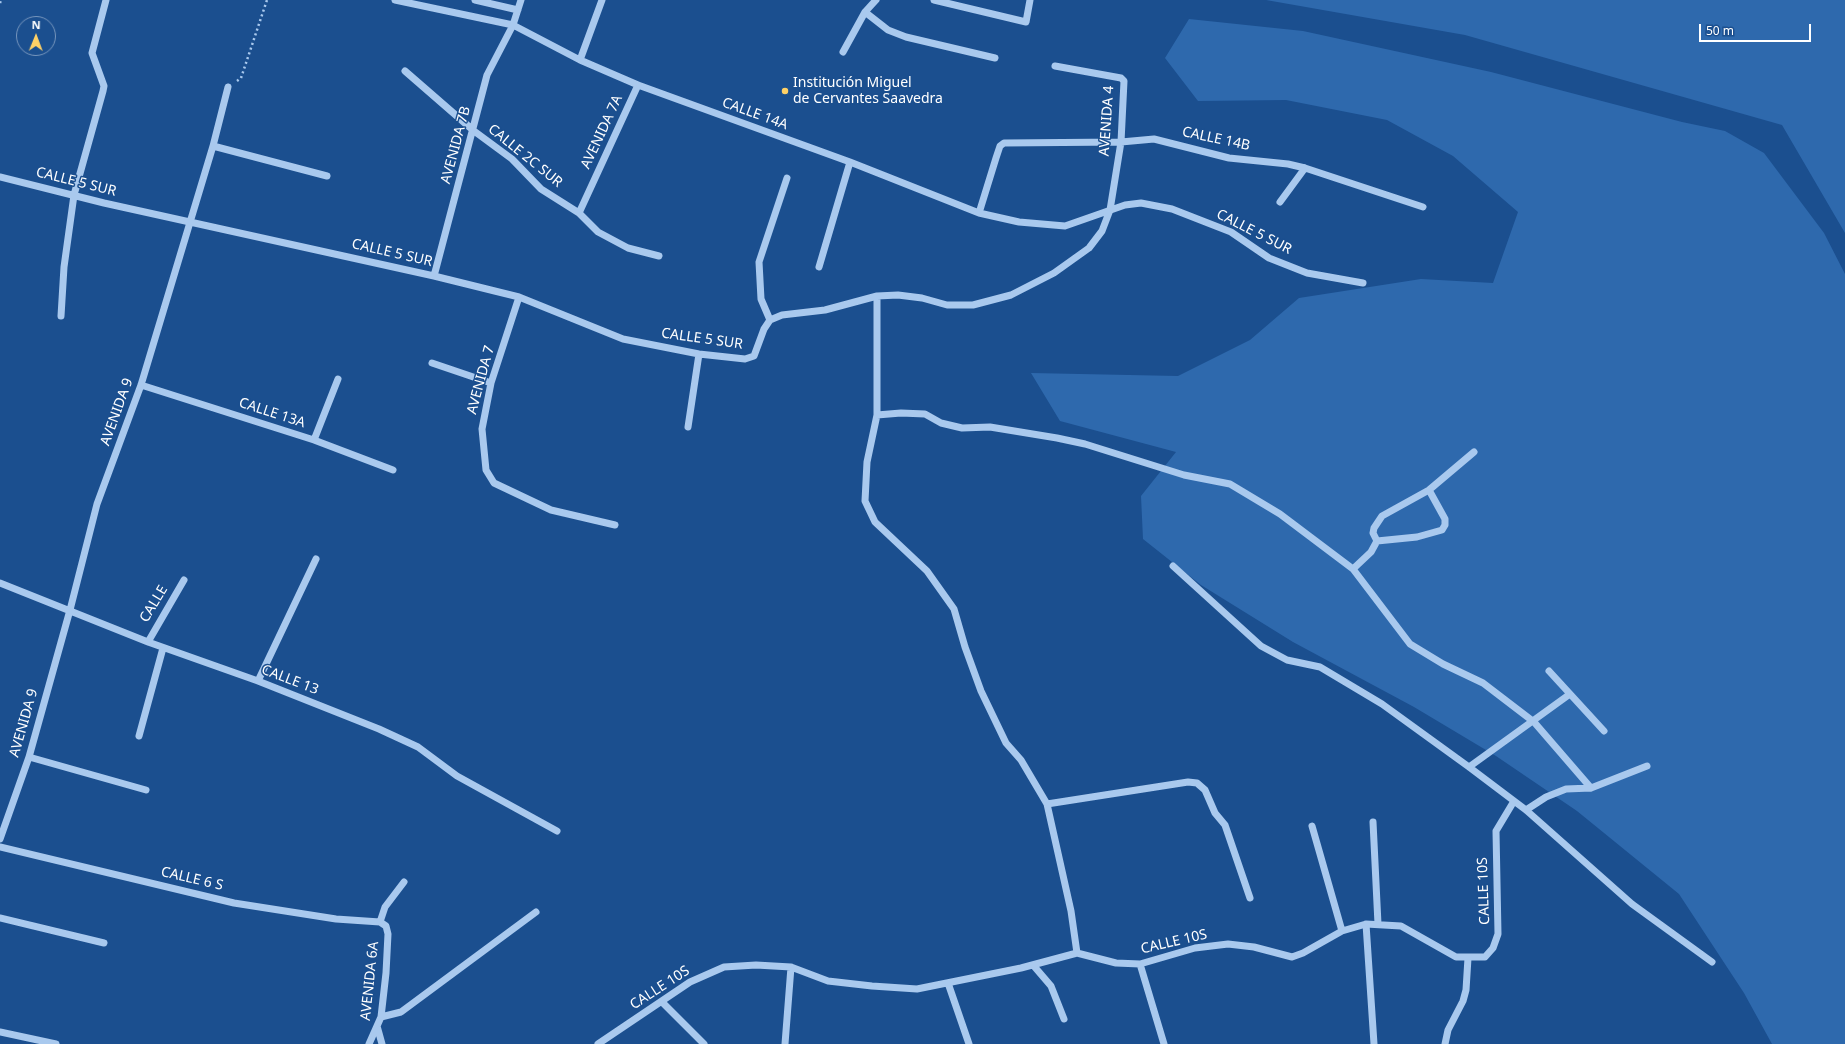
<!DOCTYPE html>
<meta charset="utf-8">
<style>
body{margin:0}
#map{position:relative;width:1845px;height:1044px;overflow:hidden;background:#1b4f8f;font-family:"Noto Sans",sans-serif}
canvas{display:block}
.north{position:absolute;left:16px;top:16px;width:40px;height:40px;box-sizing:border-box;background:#1b4f8f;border:1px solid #7695bc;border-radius:50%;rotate:1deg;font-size:11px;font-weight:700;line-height:16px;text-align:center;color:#fff}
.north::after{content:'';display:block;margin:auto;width:14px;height:18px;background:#ffd166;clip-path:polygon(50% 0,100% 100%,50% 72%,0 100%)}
.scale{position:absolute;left:1699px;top:24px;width:112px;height:18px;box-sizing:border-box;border:2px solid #fff;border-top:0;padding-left:5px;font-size:12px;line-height:14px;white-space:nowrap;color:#fff;-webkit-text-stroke:3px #1b4f8f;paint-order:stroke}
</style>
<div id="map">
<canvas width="1845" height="1044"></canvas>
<div class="north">N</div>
<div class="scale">50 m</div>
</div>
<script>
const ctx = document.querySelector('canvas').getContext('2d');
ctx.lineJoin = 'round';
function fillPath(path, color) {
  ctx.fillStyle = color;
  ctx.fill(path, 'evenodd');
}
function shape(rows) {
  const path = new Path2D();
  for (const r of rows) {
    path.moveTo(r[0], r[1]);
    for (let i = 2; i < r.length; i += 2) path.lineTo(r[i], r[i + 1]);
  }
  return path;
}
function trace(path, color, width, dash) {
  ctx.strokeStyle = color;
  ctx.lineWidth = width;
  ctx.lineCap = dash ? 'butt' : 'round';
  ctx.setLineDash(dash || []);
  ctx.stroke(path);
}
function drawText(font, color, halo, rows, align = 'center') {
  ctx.font = font + ' "Noto Sans",sans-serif';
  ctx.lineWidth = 3;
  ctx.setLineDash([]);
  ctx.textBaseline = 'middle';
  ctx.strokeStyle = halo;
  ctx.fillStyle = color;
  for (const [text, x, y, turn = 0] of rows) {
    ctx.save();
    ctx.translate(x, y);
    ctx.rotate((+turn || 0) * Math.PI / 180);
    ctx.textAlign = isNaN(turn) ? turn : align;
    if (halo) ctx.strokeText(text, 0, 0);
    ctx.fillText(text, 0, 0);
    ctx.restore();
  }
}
fillPath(shape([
 [1266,0,1845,0,1845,233,1782,125,1465,35],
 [1189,19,1303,31,1491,72,1682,122,1725,131,1764,153,1824,233,1845,274,1845,1044,1772,1044,1744,993,1679,894,1577,811,1496,756,1414,707,1293,642,1201,585,1143,539,1141,496,1176,452,1060,421,1031,373,1178,376,1250,340,1299,298,1421,279,1493,283,1518,212,1453,156,1387,120,1286,100,1198,101,1165,58]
]), '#2e69ad');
trace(shape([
 [0,3,1,0],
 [237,81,241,78,267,0]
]), '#a9c9ee', 2.5, [2, 3]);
trace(shape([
 [395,0,513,25,580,60,638,85,850,162,979,213,1019,222,1065,226,1125,205,1141,203,1172,209,1231,232,1269,258,1307,273,1363,283],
 [475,0,518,10],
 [934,0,1026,22,1030,0],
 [865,12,888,30,906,37,995,58],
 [843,52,865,12,876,0],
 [580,60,602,0],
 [405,71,474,131,512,159,541,189,579,213,598,232,628,248,659,256],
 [213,146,327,176],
 [0,177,104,203,434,276,519,297,623,339,699,354,745,359,754,356,764,329,770,320,782,315,825,310,877,296,898,295,922,298,947,305,973,305,1011,295,1054,273,1089,248,1102,231,1110,210,1121,142,1124,81,1121,78,1055,66],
 [1280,202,1305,168],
 [579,213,638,85],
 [979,213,996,158,1000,146,1004,143,1121,142,1154,139,1229,158,1288,164,1305,168,1423,207],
 [819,267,850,162],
 [434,276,487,75,513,25,521,0],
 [877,296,877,415,867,462,865,501,875,522,927,571,954,609,965,647,981,691,1006,743,1021,760,1047,804,1071,911,1077,953],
 [519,297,491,383,482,429,486,470,494,483,551,510,615,525],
 [61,316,64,267,74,195,103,91,104,86,92,53,106,0],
 [770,320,761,299,759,262,787,178],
 [432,363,491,383],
 [141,385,314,440,393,470],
 [877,415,901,413,925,414,941,423,962,428,990,427,1057,438,1085,444,1184,475,1230,484,1280,514,1353,569,1410,644,1443,664,1483,683,1534,722,1591,788],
 [688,427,699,354],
 [314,440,338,379],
 [1377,541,1417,537,1442,530,1445,525,1445,519,1429,490],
 [1173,566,1261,646,1287,660,1320,667,1382,704,1469,767,1526,810,1632,904,1712,962],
 [1353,569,1371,552,1377,541,1373,533,1374,528,1382,516,1429,490,1474,452],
 [0,583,148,642,258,681,379,729,418,747,457,776,557,831],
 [148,642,184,580],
 [1549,671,1604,731],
 [258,681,316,559],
 [139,736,163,648],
 [29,757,146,790],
 [1469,767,1570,694],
 [1047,804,1188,782,1197,783,1205,790,1215,813,1225,825,1250,898],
 [1526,810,1546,797,1566,789,1591,788,1647,766],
 [1373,822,1378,924],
 [1312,826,1342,931],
 [0,839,29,757,70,610,97,504,141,385,213,146,228,87],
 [0,847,234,903,336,919,380,922],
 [0,918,104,943],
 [1366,924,1374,1044],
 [1140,964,1164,1044],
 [1033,965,1051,986,1064,1019],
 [948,983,969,1044],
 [662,1002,704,1044],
 [381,1017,401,1012,536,912],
 [0,1032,56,1044],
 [369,1044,377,1026],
 [382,1044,377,1026,381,1017,386,973,388,934,386,926,380,922,385,907,404,882],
 [598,1044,690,982,724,967,756,965,791,967,828,981,872,986,917,989,1021,968,1077,953,1116,963,1140,964,1195,948,1228,944,1254,947,1292,957,1303,953,1342,931,1366,924,1401,926,1456,957,1485,957,1493,948,1498,934,1496,831,1514,801],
 [785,1044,791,967],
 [1445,1044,1448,1030,1463,1001,1466,990,1468,958]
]), '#a9c9ee', 7);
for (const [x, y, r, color] of [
 [785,91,4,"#ffd166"]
]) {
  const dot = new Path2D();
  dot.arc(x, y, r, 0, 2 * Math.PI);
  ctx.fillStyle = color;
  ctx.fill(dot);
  trace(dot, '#1b4f8f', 1.5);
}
drawText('14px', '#fff', '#1b4f8f', [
 ["Institución Miguel",793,83],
 ["de Cervantes Saavedra",793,99]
], 'left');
drawText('14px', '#fff', '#1b4f8f', [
 ["CALLE 14A",755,114,20],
 ["AVENIDA 4",1107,121,-86],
 ["AVENIDA 7A",602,132,-65],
 ["CALLE 14B",1216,139,12],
 ["AVENIDA 7B",456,145,-75],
 ["CALLE 2C SUR",525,156,39],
 ["CALLE 5 SUR",76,182,14],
 ["CALLE 5 SUR",1254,232,27],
 ["CALLE 5 SUR",392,253,13],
 ["CALLE 5 SUR",702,339,8],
 ["AVENIDA 7",481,380,-75],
 ["AVENIDA 9",117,412,-70],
 ["CALLE 13A",272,413,18],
 ["CALLE",154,604,-59],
 ["CALLE 13",290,680,21],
 ["AVENIDA 9",24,723,-74],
 ["CALLE 6 S",192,879,13],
 ["CALLE 10S",1484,891,-92],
 ["CALLE 10S",1174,942,-13],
 ["AVENIDA 6A",370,981,-84],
 ["CALLE 10S",660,988,-33]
]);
</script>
